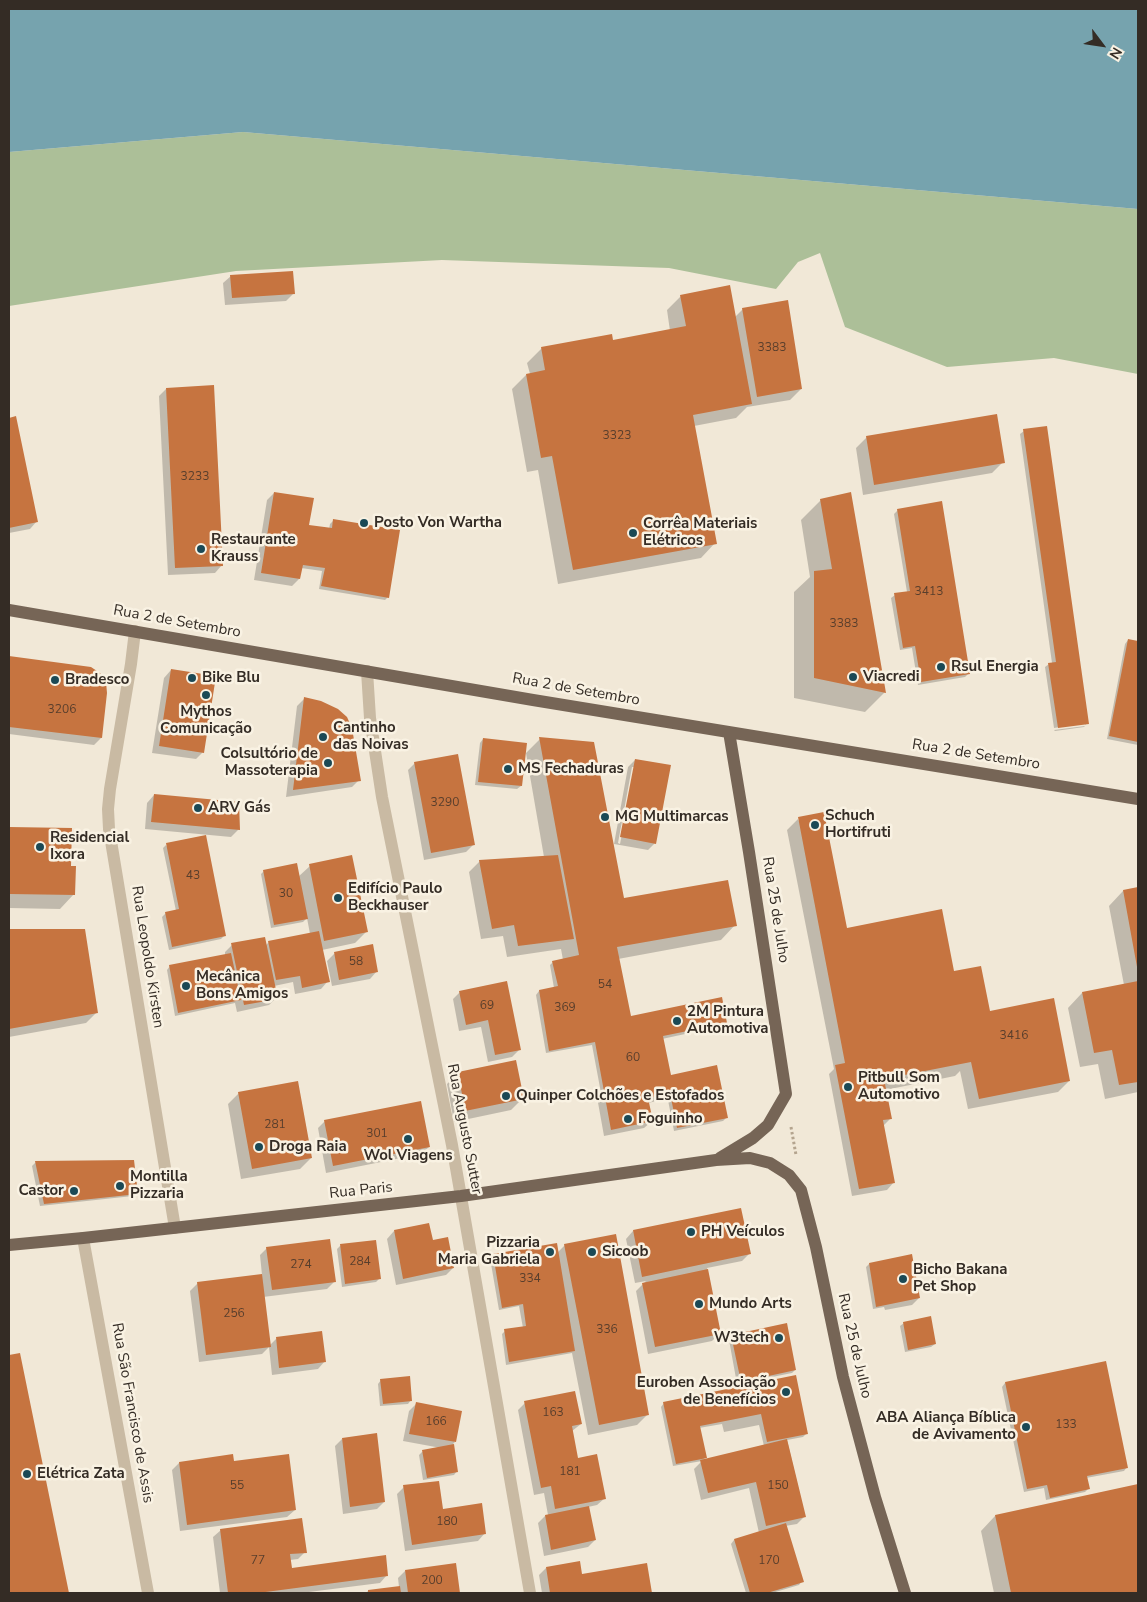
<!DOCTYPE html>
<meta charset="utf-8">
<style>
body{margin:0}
#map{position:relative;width:1147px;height:1602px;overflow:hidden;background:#f1e8d7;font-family:"Nunito Sans",sans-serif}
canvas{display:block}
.frame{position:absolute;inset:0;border:10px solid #342c25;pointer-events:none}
.north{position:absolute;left:1077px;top:20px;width:50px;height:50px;-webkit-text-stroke:4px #f9f2e3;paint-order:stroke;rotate:121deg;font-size:14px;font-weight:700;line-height:20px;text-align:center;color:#342c25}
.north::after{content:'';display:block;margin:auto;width:18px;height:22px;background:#342c25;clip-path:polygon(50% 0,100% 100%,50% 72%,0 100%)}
</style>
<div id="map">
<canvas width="1147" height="1602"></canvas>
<div class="frame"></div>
<div class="north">N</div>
</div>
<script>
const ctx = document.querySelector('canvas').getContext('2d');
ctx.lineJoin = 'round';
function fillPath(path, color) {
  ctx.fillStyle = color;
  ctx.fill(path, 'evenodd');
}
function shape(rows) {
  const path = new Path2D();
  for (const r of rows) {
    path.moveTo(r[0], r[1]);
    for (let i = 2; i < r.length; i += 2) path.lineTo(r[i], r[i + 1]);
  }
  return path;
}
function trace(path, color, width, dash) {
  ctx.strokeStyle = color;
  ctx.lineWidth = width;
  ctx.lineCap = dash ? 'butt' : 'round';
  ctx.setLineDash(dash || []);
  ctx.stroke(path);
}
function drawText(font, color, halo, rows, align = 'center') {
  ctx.font = font + ' "Nunito Sans",sans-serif';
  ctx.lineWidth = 5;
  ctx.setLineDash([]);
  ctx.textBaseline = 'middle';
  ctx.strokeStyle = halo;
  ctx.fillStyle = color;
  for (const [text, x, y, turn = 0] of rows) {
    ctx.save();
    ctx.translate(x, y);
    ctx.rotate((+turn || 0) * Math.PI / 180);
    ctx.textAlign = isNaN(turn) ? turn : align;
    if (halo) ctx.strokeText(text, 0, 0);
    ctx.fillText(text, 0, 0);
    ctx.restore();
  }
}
fillPath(shape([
 [243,132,1138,209,1138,374,1054,358,947,367,845,327,820,253,798,262,776,289,669,268,442,260,236,271,9,306,9,152]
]), '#acbf98');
fillPath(shape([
 [9,9,1138,9,1138,209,243,132,9,152]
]), '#76a3ae');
fillPath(shape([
 [231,276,293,294,286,301,225,305,223,283],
 [681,296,735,317,743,309,801,389,790,400,747,407,736,418,694,426,715,543,701,558,558,584,538,470,527,472,512,389,526,375,530,374,527,363,542,348,612,341,670,331,667,310],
 [166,389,222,565,215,573,168,575,159,396],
 [15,418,37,521,30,529,9,533,9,419],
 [1024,431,1087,723,1085,725,1085,723,1054,728,1045,667,1049,664,1052,663,1020,434],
 [867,437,1003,462,992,473,863,495,856,448],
 [274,493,308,526,329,529,330,524,334,520,388,597,385,600,319,589,322,571,301,568,299,579,292,586,254,580,267,500],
 [821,500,885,692,865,712,794,698,794,592,810,577,801,520],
 [898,510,968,674,965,677,918,685,912,648,900,650,891,598,895,595,907,592,894,514],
 [1128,640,1138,642,1138,745,1107,739,1125,644],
 [9,657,90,669,101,738,94,745,9,734],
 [171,670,203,752,196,759,152,753,164,678],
 [304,699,359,780,352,787,286,797,297,706],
 [1085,726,1084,727,1055,731,1054,730],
 [483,739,525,744,521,786,517,789,475,785,480,743],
 [540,739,623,899,735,925,721,940,618,959,630,1017,726,1023,722,1026,662,1039,670,1076,726,1118,723,1121,674,1131,667,1095,661,1100,648,1103,652,1121,644,1128,604,1136,597,1097,601,1093,592,1045,546,1053,536,995,539,991,554,988,550,965,553,962,563,960,561,949,507,957,503,936,481,939,469,872,480,861,544,857,526,753],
 [635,760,655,843,648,850,614,844,628,767],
 [632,767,635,767,620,844,618,843],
 [415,763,473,845,466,852,424,860,408,770],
 [154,795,239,829,231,837,145,829,147,803],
 [798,819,846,929,953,974,989,1013,1069,1081,1058,1092,968,1109,960,1071,955,1076,885,1090,890,1119,883,1126,894,1182,887,1190,852,1196,829,1074,834,1069,787,830],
 [9,828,70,829,70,868,74,894,60,909,9,908],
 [166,845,225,935,221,939,169,950,162,917,166,913,176,911,163,848],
 [310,866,366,932,355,943,322,950,328,981,321,989,295,994,293,982,274,986,276,998,269,1005,237,1012,235,1003,175,1016,167,970,170,966,225,955,225,952,232,945,266,945,269,942,310,934,307,918,303,922,271,928,261,874,264,871,298,877],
 [1138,888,1138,1092,1105,1099,1098,1064,1080,1067,1068,1008,1082,993,1124,985,1109,906,1123,891],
 [83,930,97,1012,86,1023,9,1037,9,931],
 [372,946,377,971,370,979,332,986,327,961,334,954],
 [460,992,519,1050,512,1057,488,1062,481,1027,459,1031,453,999],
 [515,1062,522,1099,511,1110,454,1122,447,1084,458,1073],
 [239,1093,311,1158,300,1169,241,1179,228,1104],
 [325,1121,429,1147,421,1154,326,1173,318,1128],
 [36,1162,137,1193,133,1196,40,1206,32,1166],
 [394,1231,453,1268,446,1275,396,1285,387,1239],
 [633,1231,749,1254,742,1261,707,1268,720,1333,712,1341,648,1354,636,1291,646,1281,635,1283,626,1239],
 [375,1241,379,1279,376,1282,342,1287,337,1249,340,1246],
 [565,1245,648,1414,637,1425,588,1435,572,1353,506,1365,502,1334,505,1331,523,1328,519,1306,499,1310,490,1258,494,1255,558,1252],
 [267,1248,334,1282,327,1289,263,1297,269,1346,276,1339,325,1361,318,1369,272,1375,269,1347,262,1354,199,1362,190,1291,198,1283,262,1275,260,1255],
 [911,1256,919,1298,912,1305,885,1310,884,1307,873,1309,866,1267,869,1264],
 [904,1323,935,1344,931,1347,905,1352,900,1326],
 [732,1336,795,1370,792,1373,737,1384,729,1340],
 [19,1354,68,1593,9,1593,9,1356],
 [1105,1362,1127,1467,1124,1471,1086,1478,1088,1489,1085,1492,1046,1500,1044,1488,1024,1492,1002,1387,1005,1383],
 [381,1380,411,1400,408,1404,380,1406,378,1384],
 [731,1389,807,1433,803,1437,787,1440,805,1516,797,1524,785,1526,802,1581,799,1585,772,1593,746,1593,731,1544,734,1540,759,1533,749,1488,701,1500,694,1469,702,1461,673,1466,661,1407,664,1403],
 [722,1424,724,1432,759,1425,764,1446,702,1461,706,1457,699,1428],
 [525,1403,581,1424,572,1431,577,1459,605,1498,597,1505,588,1507,595,1540,588,1547,544,1556,538,1523,545,1516,548,1515,544,1493,534,1495,518,1410],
 [416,1404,455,1442,453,1444,457,1471,454,1475,423,1480,419,1455,422,1452,441,1448,403,1441,409,1411],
 [342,1439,384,1502,377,1509,343,1514,335,1446],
 [233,1462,295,1510,287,1517,180,1531,172,1470,179,1463],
 [1138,1486,1138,1593,994,1593,981,1531,995,1516],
 [404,1487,442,1511,485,1533,478,1541,405,1551,397,1494],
 [221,1530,305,1552,298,1559,290,1560,291,1569,387,1575,380,1583,301,1593,220,1593,213,1537],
 [455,1564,458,1593,366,1593,368,1591,399,1587,398,1578,405,1571],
 [646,1564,651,1593,542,1593,539,1575,546,1568,581,1576]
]), '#0003');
fillPath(shape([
 [293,271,295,294,232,298,230,275],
 [730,285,752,404,693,415,717,544,573,570,552,456,541,458,526,374,545,370,541,347,612,334,613,340,686,326,680,295],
 [788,300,802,389,757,397,742,308],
 [214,385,223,566,175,568,166,388],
 [997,414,1005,463,874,485,866,436],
 [16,416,38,522,9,528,9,418],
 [1047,426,1089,724,1058,728,1048,663,1056,662,1023,429],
 [274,492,314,498,309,525,332,528,333,519,400,530,389,598,321,586,325,568,303,565,300,579,261,573],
 [851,492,886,693,814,678,814,571,832,569,820,499],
 [942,501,970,674,921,682,915,646,903,648,894,593,910,591,897,509],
 [1128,639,1138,641,1138,742,1109,736],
 [9,656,91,667,100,673,106,682,107,693,102,738,9,727],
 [171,669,216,676,204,753,159,746],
 [304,697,321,701,338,709,347,717,352,728,361,781,293,790],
 [539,737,594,742,624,898,728,880,737,926,617,947,631,1016,722,997,727,1023,663,1036,671,1075,717,1065,728,1118,677,1128,670,1093,648,1098,653,1121,611,1130,595,1042,549,1051,539,990,558,986,552,961,579,955],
 [483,738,527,743,522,786,478,782],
 [458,754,475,845,431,853,414,762],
 [635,759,671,765,656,844,620,837],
 [154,794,239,802,240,830,151,822],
 [824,812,847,928,942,909,954,971,981,966,990,1011,1054,998,1070,1081,979,1099,971,1062,884,1079,892,1119,883,1120,895,1183,859,1189,835,1065,845,1063,798,817],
 [9,827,72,828,71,866,76,866,75,895,9,894],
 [206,835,226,936,172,947,165,912,179,909,166,843],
 [352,855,368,932,324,941,309,864],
 [558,855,574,939,518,946,514,925,492,929,479,860],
 [297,863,308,919,274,925,263,870],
 [1138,887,1138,967,1137,967,1123,890],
 [9,929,85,929,98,1013,9,1029],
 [319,931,330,982,302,988,300,976,276,980,268,941],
 [265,937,278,999,244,1005,231,943],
 [373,944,378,972,339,980,334,952],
 [231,953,241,1000,178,1013,169,965],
 [507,981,521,1050,495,1055,488,1020,466,1025,459,991],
 [1138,981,1138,1082,1119,1085,1112,1050,1094,1053,1082,992],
 [516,1060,524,1099,465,1111,458,1072],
 [298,1081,312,1158,252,1169,238,1092],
 [421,1101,430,1147,333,1166,324,1120],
 [134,1160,138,1194,44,1204,35,1161],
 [741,1208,751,1254,642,1277,633,1230],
 [429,1223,433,1240,448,1237,454,1268,403,1279,394,1230],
 [616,1234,649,1415,599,1425,564,1244],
 [330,1239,336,1282,272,1290,266,1247],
 [376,1240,381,1279,345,1284,340,1244],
 [557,1243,575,1351,509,1362,504,1329,526,1326,523,1304,502,1308,493,1254],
 [912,1254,920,1298,876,1307,869,1263],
 [708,1269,721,1334,655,1347,642,1283],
 [262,1274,271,1347,206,1355,197,1282],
 [931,1316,936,1344,908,1350,903,1322],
 [787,1323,796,1370,741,1382,731,1335],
 [322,1331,326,1362,279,1368,276,1337],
 [20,1353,69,1593,9,1593,9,1355],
 [1106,1361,1128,1468,1087,1476,1090,1489,1050,1498,1047,1485,1027,1489,1005,1382],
 [796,1375,808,1434,767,1442,761,1414,700,1426,707,1458,676,1464,663,1402],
 [410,1376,412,1401,383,1404,380,1379],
 [575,1391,582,1424,572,1426,578,1458,597,1454,606,1499,555,1509,551,1486,541,1488,524,1401],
 [416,1402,462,1411,456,1442,409,1434],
 [377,1433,385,1502,350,1507,342,1438],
 [787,1439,806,1517,766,1526,756,1482,708,1493,700,1460],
 [454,1444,458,1472,427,1478,422,1450],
 [233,1454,234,1461,289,1454,296,1510,187,1525,179,1462],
 [439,1481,443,1509,482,1503,486,1534,412,1545,403,1485],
 [1138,1484,1138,1593,1011,1593,995,1515],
 [589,1506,596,1540,551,1550,545,1515],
 [302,1518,307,1553,290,1554,292,1568,386,1555,388,1576,258,1593,228,1593,220,1529],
 [786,1523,804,1582,767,1593,750,1593,734,1539],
 [580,1561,582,1574,647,1563,652,1593,550,1593,546,1567],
 [456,1563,460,1593,408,1593,405,1570],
 [400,1586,401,1593,368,1593,368,1590]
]), '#c67440');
trace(shape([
 [791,1127,796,1155]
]), '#b4a48e', 3, [2.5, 2.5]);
trace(shape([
 [135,631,131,664,110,789,108,809,109,829,175,1228],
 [367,671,370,718,382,797,452,1145,530,1593],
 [83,1238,148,1593]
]), '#c9baa3', 12);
trace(shape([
 [9,610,533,700,1138,799],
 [720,1158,753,1138,768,1125,786,1094,749,852,729,732],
 [9,1245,83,1238,461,1196,716,1160,750,1158,770,1163,789,1175,801,1190,816,1247,843,1377,875,1497,905,1593]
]), '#766556', 12);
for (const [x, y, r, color] of [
 [364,523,5,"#1b4955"],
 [633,533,5,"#1b4955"],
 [201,549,5,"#1b4955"],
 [941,667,5,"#1b4955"],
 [853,677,5,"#1b4955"],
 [192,678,5,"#1b4955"],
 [55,680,5,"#1b4955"],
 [206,695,5,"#1b4955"],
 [323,737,5,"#1b4955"],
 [328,763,5,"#1b4955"],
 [508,769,5,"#1b4955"],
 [198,808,5,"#1b4955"],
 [605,817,5,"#1b4955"],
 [815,825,5,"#1b4955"],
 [40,847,5,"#1b4955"],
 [338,898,5,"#1b4955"],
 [186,986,5,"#1b4955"],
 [677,1021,5,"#1b4955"],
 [848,1087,5,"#1b4955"],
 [506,1096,5,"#1b4955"],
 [628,1119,5,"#1b4955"],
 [408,1139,5,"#1b4955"],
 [259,1147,5,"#1b4955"],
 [120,1186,5,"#1b4955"],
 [74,1191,5,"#1b4955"],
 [691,1232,5,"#1b4955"],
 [550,1252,5,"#1b4955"],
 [592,1252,5,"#1b4955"],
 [903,1279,5,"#1b4955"],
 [699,1304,5,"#1b4955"],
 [779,1338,5,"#1b4955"],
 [786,1392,5,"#1b4955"],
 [1026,1427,5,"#1b4955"],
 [27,1474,5,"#1b4955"]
]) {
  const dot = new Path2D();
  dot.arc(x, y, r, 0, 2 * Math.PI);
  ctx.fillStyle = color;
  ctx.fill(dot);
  trace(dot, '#f9f2e3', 2);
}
drawText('12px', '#583e2c', null, [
 ["3383",772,348],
 ["3323",617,436],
 ["3233",195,477],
 ["3413",929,592],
 ["3383",844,624],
 ["3206",62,710],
 ["3290",445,803],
 ["43",193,876],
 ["30",286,894],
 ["58",356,962],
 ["54",605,985],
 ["69",487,1006],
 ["369",565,1008],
 ["3416",1014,1036],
 ["60",633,1058],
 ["281",275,1125],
 ["301",377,1134],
 ["284",360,1262],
 ["274",301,1265],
 ["334",530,1279],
 ["256",234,1314],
 ["336",607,1330],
 ["163",553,1413],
 ["166",436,1422],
 ["133",1066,1425],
 ["181",570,1472],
 ["55",237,1486],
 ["150",778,1486],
 ["180",447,1522],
 ["77",258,1561],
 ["170",769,1561],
 ["200",432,1581]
]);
drawText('bold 15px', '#342c25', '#f9f2e3', [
 ["Posto Von Wartha",374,523],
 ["Corrêa Materiais",643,524],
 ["Elétricos",643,541],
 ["Restaurante",211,540],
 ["Krauss",211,557],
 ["Rsul Energia",951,667],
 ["Viacredi",863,677],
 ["Bike Blu",202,678],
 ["Bradesco",65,680],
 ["Mythos",206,712,"center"],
 ["Comunicação",206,729,"center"],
 ["Cantinho",333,728],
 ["das Noivas",333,745],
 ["Colsultório de",318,754,"right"],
 ["Massoterapia",318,771,"right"],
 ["MS Fechaduras",518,769],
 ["ARV Gás",208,808],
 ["Schuch",825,816],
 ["Hortifruti",825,833],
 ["MG Multimarcas",615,817],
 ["Residencial",50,838],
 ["Ixora",50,855],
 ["Edifício Paulo",348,889],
 ["Beckhauser",348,906],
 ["Mecânica",196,977],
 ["Bons Amigos",196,994],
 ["2M Pintura",687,1012],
 ["Automotiva",687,1029],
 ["Pitbull Som",858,1078],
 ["Automotivo",858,1095],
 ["Quinper Colchões e Estofados",516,1096],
 ["Foguinho",638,1119],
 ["Droga Raia",269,1147],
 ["Wol Viagens",408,1156,"center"],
 ["Montilla",130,1177],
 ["Pizzaria",130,1194],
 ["Castor",64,1191,"right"],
 ["PH Veículos",701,1232],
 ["Pizzaria",540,1243,"right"],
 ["Maria Gabriela",540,1260,"right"],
 ["Sicoob",602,1252],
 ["Bicho Bakana",913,1270],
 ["Pet Shop",913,1287],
 ["Mundo Arts",709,1304],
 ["W3tech",769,1338,"right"],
 ["Euroben Associação",776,1383,"right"],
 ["de Benefícios",776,1400,"right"],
 ["ABA Aliança Bíblica",1016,1418,"right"],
 ["de Avivamento",1016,1435,"right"],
 ["Elétrica Zata",37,1474]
], 'left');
drawText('15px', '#342c25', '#f9f2e3', [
 ["Rua 2 de Setembro",177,622,10],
 ["Rua 2 de Setembro",576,690,10],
 ["Rua 2 de Setembro",976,755,9],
 ["Rua 25 de Julho",775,910,81],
 ["Rua Leopoldo Kirsten",147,957,81],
 ["Rua Augusto Sutter",464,1129,79],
 ["Rua Paris",361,1191,-6],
 ["Rua 25 de Julho",854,1346,77],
 ["Rua São Francisco de Assis",132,1413,80]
]);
</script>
